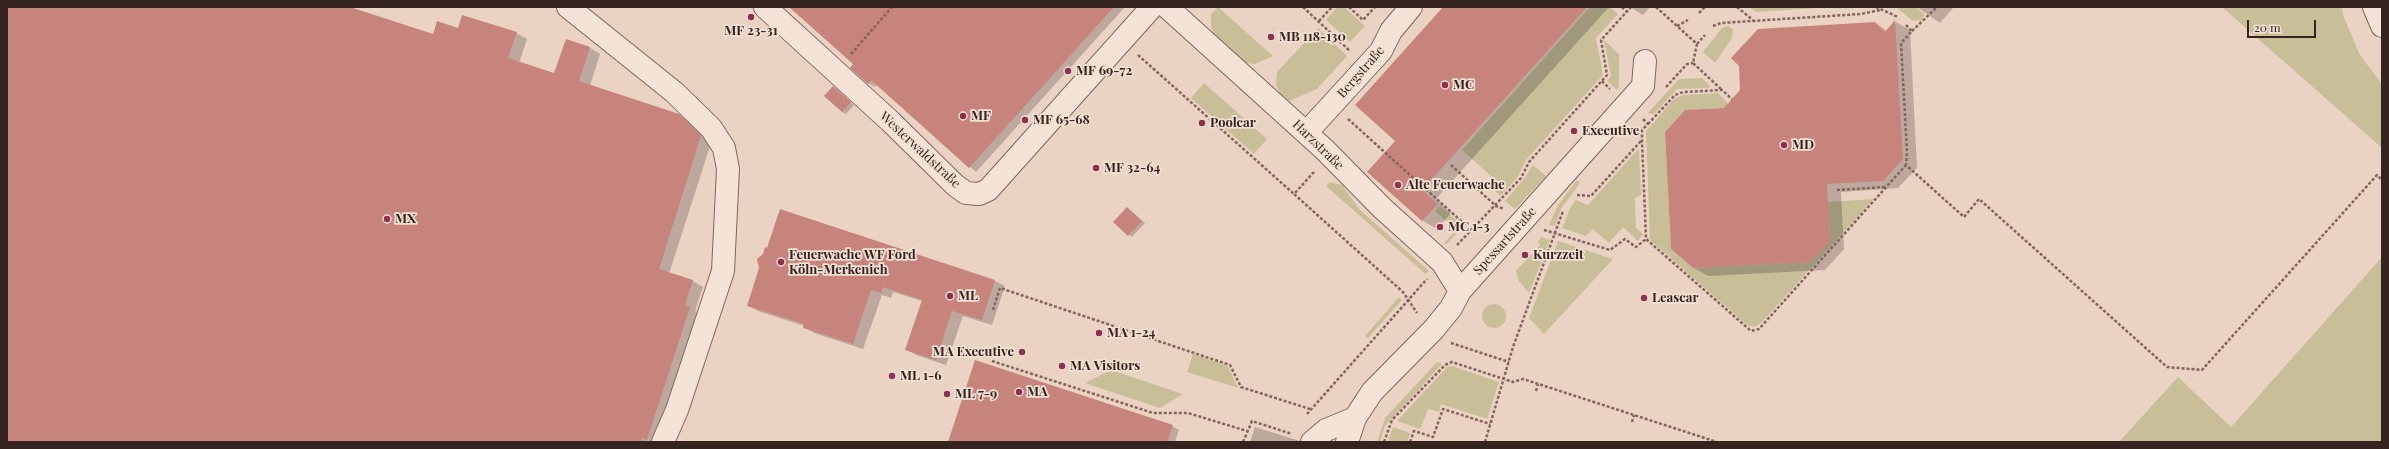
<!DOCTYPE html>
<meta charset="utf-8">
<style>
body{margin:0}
#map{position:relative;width:2389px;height:449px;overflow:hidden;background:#ebd3c4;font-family:"Playfair Display",serif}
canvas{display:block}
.frame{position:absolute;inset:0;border:8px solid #35231f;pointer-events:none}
.scale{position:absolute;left:2247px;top:20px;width:69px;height:18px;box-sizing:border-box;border:2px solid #35231f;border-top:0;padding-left:5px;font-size:12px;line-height:14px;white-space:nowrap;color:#35231f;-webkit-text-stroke:3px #f3e0d3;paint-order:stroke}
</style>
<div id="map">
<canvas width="2389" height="449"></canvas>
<div class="frame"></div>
<div class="scale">20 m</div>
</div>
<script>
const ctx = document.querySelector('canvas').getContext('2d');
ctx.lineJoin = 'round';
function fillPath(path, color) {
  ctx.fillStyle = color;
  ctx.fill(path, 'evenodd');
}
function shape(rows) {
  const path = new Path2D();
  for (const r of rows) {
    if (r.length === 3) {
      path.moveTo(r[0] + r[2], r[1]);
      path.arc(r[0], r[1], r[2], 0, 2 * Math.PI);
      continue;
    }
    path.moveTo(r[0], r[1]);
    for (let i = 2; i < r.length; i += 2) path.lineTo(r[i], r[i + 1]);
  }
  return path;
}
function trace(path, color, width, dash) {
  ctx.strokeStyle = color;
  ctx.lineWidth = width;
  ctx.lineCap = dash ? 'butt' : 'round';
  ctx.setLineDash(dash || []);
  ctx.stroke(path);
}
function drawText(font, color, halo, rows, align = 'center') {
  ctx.font = font + ' "Playfair Display",serif';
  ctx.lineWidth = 3.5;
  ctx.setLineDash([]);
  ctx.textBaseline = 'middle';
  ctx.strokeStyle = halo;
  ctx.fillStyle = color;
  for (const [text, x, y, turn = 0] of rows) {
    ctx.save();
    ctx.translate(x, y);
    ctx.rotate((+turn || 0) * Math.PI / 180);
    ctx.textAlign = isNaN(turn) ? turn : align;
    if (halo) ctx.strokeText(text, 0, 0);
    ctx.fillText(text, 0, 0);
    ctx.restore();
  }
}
fillPath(shape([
 [1218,7,1273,56,1255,64,1245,63,1214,36,1211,25,1211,14],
 [1337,7,1344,7,1365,26,1350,42,1326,20],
 [1590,7,1610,7,1618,14,1596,38,1603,75,1526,160,1517,178,1500,196,1487,183,1492,177,1462,150],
 [1749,7,1832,7,1756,12],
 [1899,7,1916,7,1925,15,1921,20,1913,21,1898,9],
 [2222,7,2342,7,2343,15,2360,55,2382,84,2382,148],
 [1728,26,1733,29,1732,38,1715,63,1703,52,1722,28],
 [1318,28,1347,56,1317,89,1289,101,1281,96,1276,85,1277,72],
 [1604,40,1619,54,1619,86,1617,90,1607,81,1611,76],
 [1702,78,1710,86,1709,88,1677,89,1654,114,1648,113,1679,79],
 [1204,83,1267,139,1254,154,1191,98],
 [1718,93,1728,103,1729,108,1685,110,1665,132,1671,249,1693,268,1810,262,1830,240,1828,202,1874,199,1761,323,1755,327,1748,326,1650,240,1646,131,1674,99,1683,95],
 [1639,148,1641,195,1635,198,1636,228,1643,234,1638,241,1623,227,1609,243,1593,229,1586,236,1562,228,1571,206,1576,200,1588,205],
 [1533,165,1546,176,1515,209,1505,201,1524,179],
 [1577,180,1580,183,1561,209,1555,226,1549,225,1558,205],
 [1330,182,1342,185,1360,210,1429,271,1425,274,1421,270,1326,186],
 [1440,206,1463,226,1446,245,1444,243,1456,230,1435,211],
 [1541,237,1550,240,1529,293,1519,281,1516,271,1540,245,1538,242],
 [1558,241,1613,259,1544,334,1529,318],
 [2382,257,2382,442,2119,442,2178,377,2231,427],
 [1399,297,1402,300,1368,338,1365,336],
 [1494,316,12],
 [1193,354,1228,366,1238,388,1187,372],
 [1437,362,1442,364,1385,426,1380,442,1377,442,1385,418],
 [1452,366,1499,382,1487,419,1441,404,1439,412,1428,409,1420,429,1397,421,1447,367],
 [1111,370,1183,394,1160,408,1085,383],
 [1393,427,1410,433,1407,442,1388,442]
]), '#c8bf99');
fillPath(shape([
 [7,7,347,7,434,35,458,29,516,33,527,39,519,63,555,75,590,48,600,54,590,86,678,115,689,121,711,143,669,274,693,281,703,287,695,311,700,314,659,442,7,442],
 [791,7,1125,7,976,172,877,85,875,87,868,83,854,64],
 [1444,7,1609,7,1436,199,1451,213,1437,229,1423,221,1369,172,1397,141],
 [1630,7,1650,7,1643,15],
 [1917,7,1954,7,1940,23],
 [1896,22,1910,30,1917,168,1898,188,1841,192,1844,249,1825,270,1708,276,1694,268,1724,109,1875,23,1887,31],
 [833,87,854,105,846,114,842,112],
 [780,210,995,281,1005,286,992,325,963,316,946,365,916,355,906,349,922,301,893,292,891,298,882,295,863,349,814,333,804,326,758,311,748,305],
 [1130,210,1145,223,1132,237,1114,222],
 [1172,426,1179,430,1175,442,949,442],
 [1255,427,1300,441,1301,442,1250,442]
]), '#0003');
fillPath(shape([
 [7,7,350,7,433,34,437,21,458,28,462,15,517,32,508,58,554,73,566,39,590,47,579,81,679,114,701,136,659,269,693,280,685,305,690,307,647,440,642,438,641,442,7,442],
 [789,7,1114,7,969,168,871,80,868,84,850,68,853,64],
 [1443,7,1587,7,1422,190,1438,204,1422,221,1367,172,1395,141,1355,105],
 [1895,20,1903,159,1883,181,1827,184,1830,241,1810,262,1693,268,1671,249,1665,132,1685,110,1724,108,1740,90,1739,66,1731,58,1758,29,1875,22,1885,32],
 [833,86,851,102,842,112,824,96],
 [1127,207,1142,221,1128,236,1113,222],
 [780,209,995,280,982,320,952,311,936,360,905,350,922,300,883,287,881,293,871,290,853,344,803,328,804,324,747,306,759,268,757,259,763,254,765,247,767,248],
 [975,360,1173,425,1167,442,948,442]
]), '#c7847d');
const minor = shape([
 [568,7,674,92,711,128,724,148,728,169,723,271,677,410,663,442],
 [765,7,890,121,955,185,966,193,979,194,988,190,1152,7],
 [1167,7,1325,150,1382,208,1442,262,1460,291],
 [2374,7,2382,26],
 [1306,133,1381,51,1391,31,1411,7],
 [1312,442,1326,430,1355,418],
 [1347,442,1355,418,1372,392,1434,329,1451,308,1460,291,1643,86,1645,61]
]);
trace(minor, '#84645c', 24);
trace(shape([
 [1303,7,1350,51],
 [1349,7,1363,20,1375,7],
 [1622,7,1627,12],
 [1656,7,1697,44,1693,63,1722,90],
 [1737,7,1753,20],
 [1876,7,1898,17],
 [1699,13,1705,7],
 [1319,21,1332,7],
 [1906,25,1912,31,1901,43,1907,152,1906,165,1964,217,1979,199,2167,367,2202,370,2377,175,2382,180],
 [1677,26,1688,20],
 [1713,26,1721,23,1861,14,1880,10],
 [1912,31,1937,7],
 [1697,44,1705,35],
 [851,54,892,7],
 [1138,55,1294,194],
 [1602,81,1610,89],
 [1666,87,1687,64,1693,63],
 [1348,119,1471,230],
 [1643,119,1648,124,1642,130,1642,141,1646,239,1751,331,1759,329,1906,165],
 [1648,124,1675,95,1683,92,1722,90,1732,99],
 [1451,165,1496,206,1504,209],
 [1314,172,1294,194,1403,292,1417,313],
 [1837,190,1886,187],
 [1577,195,1591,196,1641,141],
 [1544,230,1610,250,1625,239,1636,247,1646,239],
 [1457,245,1521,178,1529,162,1607,75,1601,40,1631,7],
 [993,310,1000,288,1230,365,1241,387,1310,409],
 [1451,343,1509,362],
 [992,361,1153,413,1188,413,1247,431],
 [1536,391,1538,384],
 [1307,414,1427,279],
 [1632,422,1634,415],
 [1243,442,1252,421,1292,434],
 [1384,442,1392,420,1445,365,1452,362,1513,382,1523,379,1717,442],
 [1410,442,1414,431,1433,437,1443,409,1490,424],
 [1485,442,1513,347,1563,211]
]), '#84645c', 2.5, [3, 2]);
trace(minor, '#f6e3d7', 22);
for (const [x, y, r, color] of [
 [751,17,4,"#8f304f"],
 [1271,37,4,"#8f304f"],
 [1068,71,4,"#8f304f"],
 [1445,85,4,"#8f304f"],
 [963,116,4,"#8f304f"],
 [1025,120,4,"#8f304f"],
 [1202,123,4,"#8f304f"],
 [1574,131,4,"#8f304f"],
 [1784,145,4,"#8f304f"],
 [1096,168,4,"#8f304f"],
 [1398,185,4,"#8f304f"],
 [387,219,4,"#8f304f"],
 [1440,227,4,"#8f304f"],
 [1525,255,4,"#8f304f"],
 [781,262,4,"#8f304f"],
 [950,296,4,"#8f304f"],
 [1644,298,4,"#8f304f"],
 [1099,333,4,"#8f304f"],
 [1022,352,4,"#8f304f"],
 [1062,366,4,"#8f304f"],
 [892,376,4,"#8f304f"],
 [1019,392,4,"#8f304f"],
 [947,394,4,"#8f304f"]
]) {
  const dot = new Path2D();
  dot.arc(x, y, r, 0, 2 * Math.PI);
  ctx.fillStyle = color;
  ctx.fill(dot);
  trace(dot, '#f3e0d3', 1.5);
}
drawText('bold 13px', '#35231f', '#f3e0d3', [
 ["MF 23-31",751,31,"center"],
 ["MB 118-130",1279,37],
 ["MF 69-72",1076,71],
 ["MC",1453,85],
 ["MF",971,116],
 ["MF 65-68",1033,120],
 ["Poolcar",1210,123],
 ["Executive",1582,131],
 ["MD",1792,145],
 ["MF 32-64",1104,168],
 ["Alte Feuerwache",1406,185],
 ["MX",395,219],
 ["MC 1-3",1448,227],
 ["Feuerwache WF Ford",789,255],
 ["Köln-Merkenich",789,270],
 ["Kurzzeit",1533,255],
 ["ML",958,296],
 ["Leascar",1652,298],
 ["MA 1-24",1107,333],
 ["MA Executive",1014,352,"right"],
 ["MA Visitors",1070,366],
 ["ML 1-6",900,376],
 ["MA",1027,392],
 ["ML 7-9",955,394]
], 'left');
drawText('13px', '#35231f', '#f3e0d3', [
 ["Bergstraße",1361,72,-49],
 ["Harzstraße",1318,145,44],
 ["Westerwaldstraße",920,150,43],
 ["Spessartstraße",1505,241,-48]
]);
</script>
